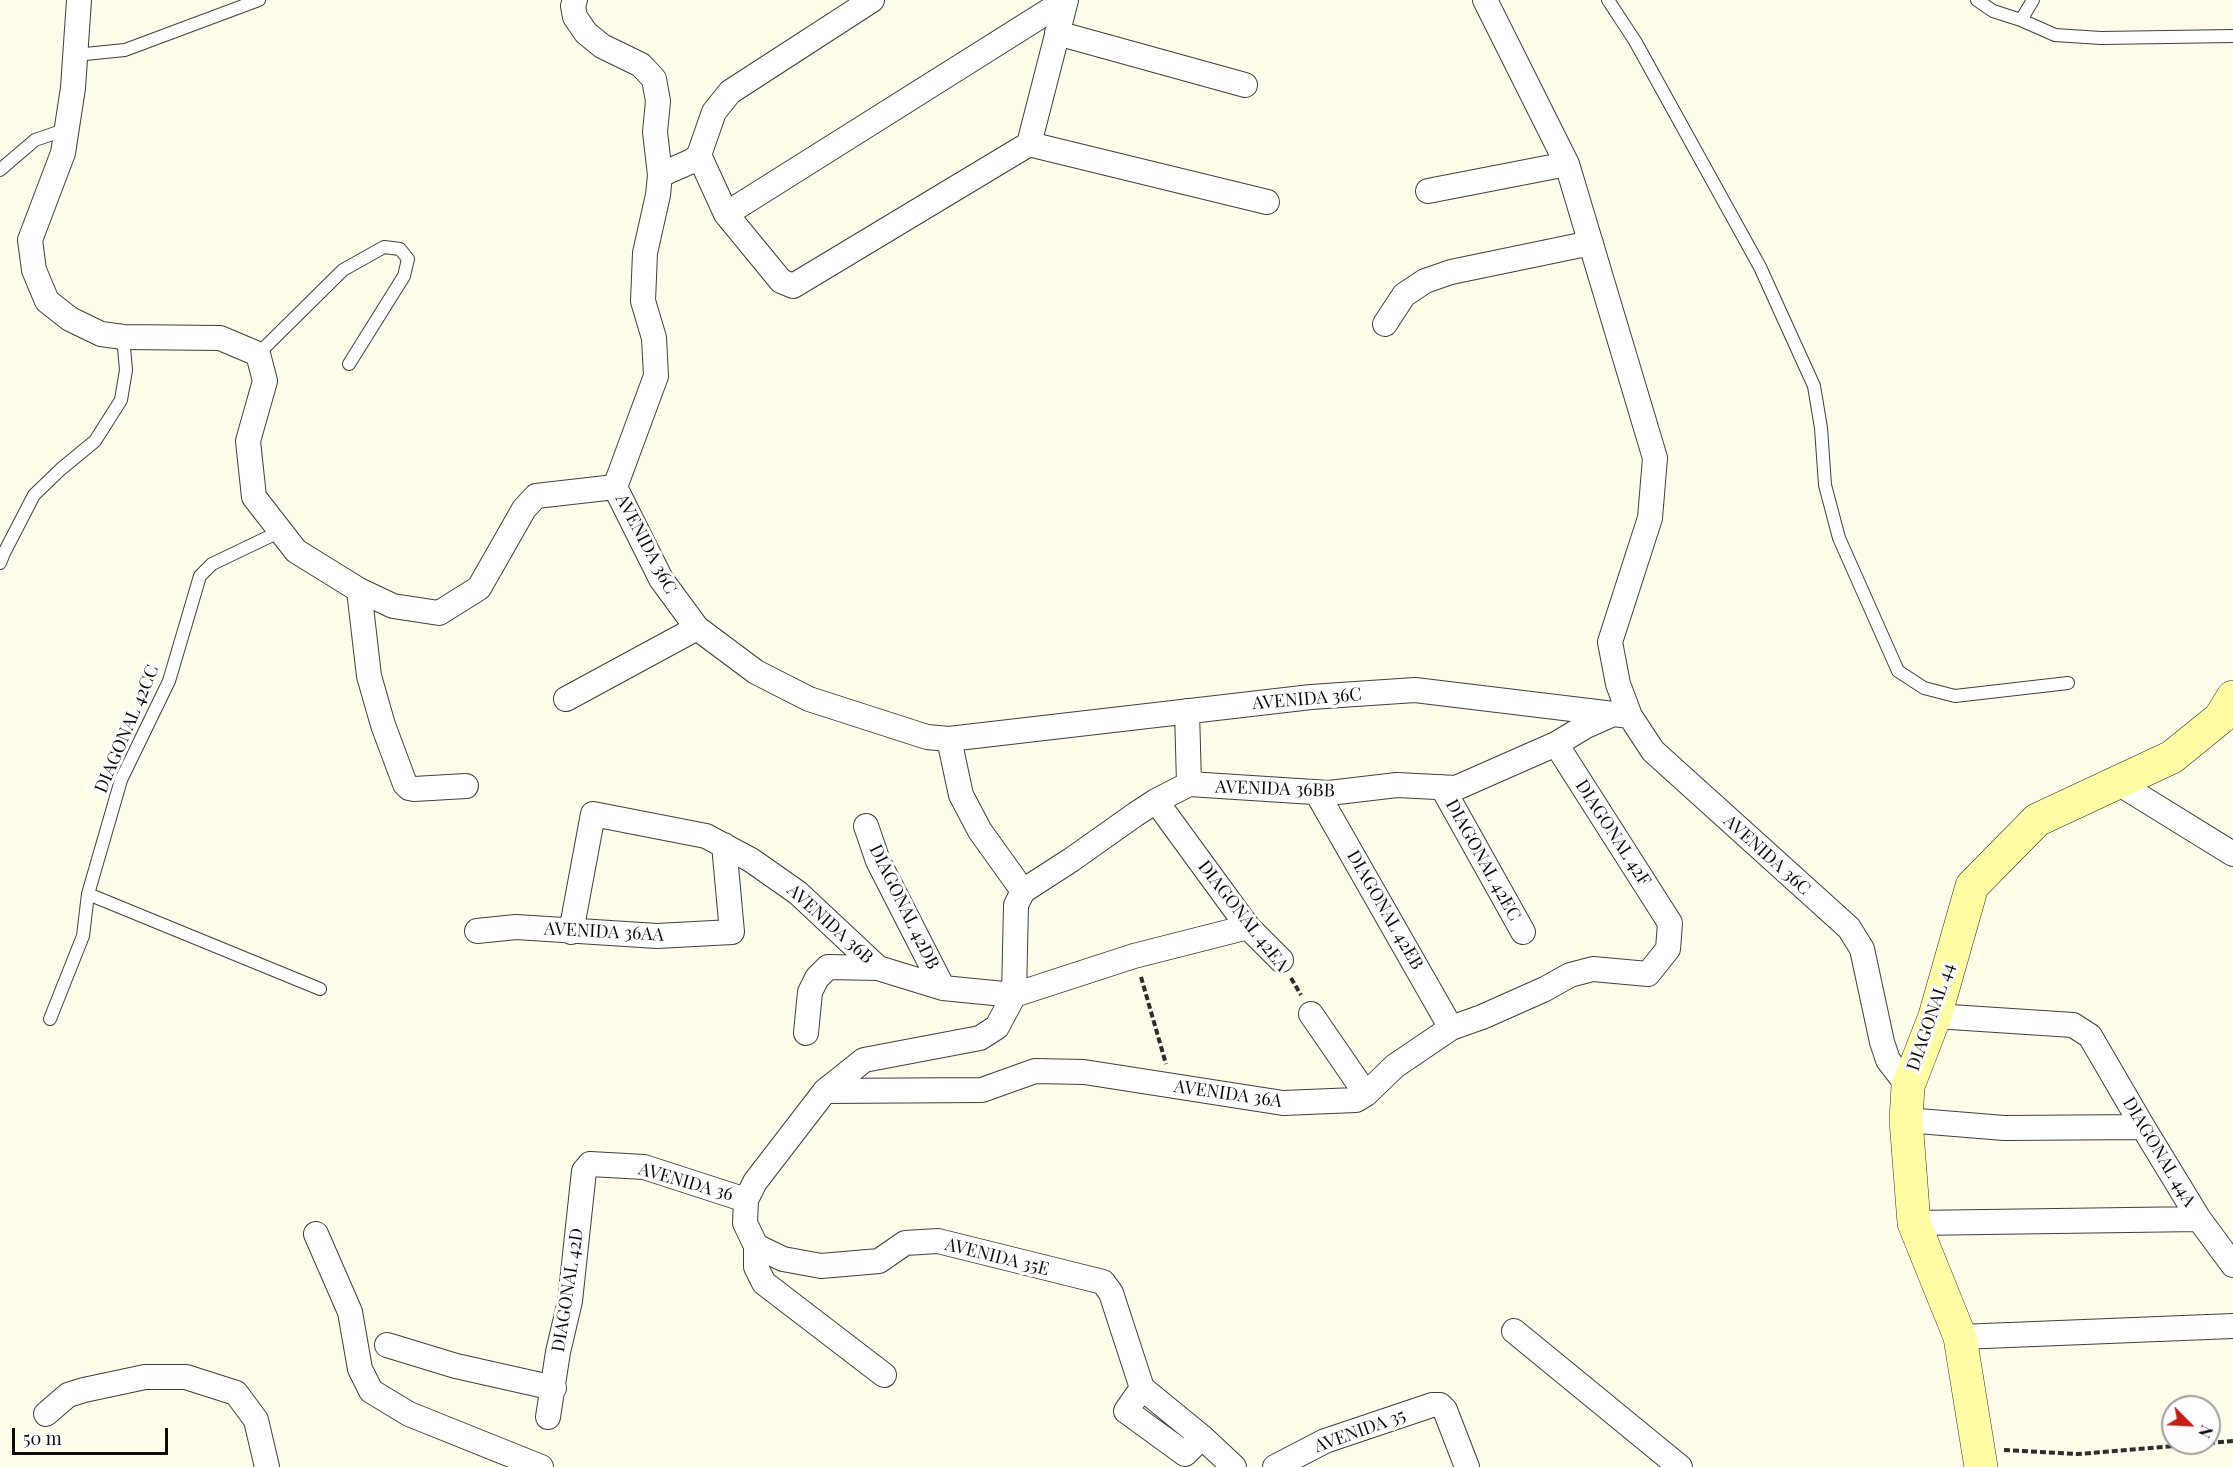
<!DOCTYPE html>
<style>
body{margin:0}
#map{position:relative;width:2233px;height:1467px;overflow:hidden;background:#fffce9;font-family:"Playfair Display",serif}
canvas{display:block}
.north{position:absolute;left:2161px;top:1395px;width:60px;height:60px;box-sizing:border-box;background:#fff;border:2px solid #9d9d9d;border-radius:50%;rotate:114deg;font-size:16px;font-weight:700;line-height:24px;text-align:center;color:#0b0b0b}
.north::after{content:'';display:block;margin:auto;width:21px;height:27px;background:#c71c16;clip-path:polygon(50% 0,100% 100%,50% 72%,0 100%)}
.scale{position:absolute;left:12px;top:1428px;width:156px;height:27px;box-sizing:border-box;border:3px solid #0b0b0b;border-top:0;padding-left:8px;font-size:18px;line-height:21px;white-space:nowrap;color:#0b0b0b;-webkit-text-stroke:4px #fff;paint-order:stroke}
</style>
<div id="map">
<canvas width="2233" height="1467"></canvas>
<div class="north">N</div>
<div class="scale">50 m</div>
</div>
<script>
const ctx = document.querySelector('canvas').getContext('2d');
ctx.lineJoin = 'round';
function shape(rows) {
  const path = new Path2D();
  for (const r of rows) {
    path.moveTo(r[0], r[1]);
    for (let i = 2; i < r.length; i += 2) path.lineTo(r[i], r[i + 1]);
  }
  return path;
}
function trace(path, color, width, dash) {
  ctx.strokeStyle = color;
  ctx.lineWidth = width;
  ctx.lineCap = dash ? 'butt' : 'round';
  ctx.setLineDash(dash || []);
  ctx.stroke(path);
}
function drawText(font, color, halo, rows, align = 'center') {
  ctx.font = font + ' "Playfair Display",serif';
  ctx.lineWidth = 6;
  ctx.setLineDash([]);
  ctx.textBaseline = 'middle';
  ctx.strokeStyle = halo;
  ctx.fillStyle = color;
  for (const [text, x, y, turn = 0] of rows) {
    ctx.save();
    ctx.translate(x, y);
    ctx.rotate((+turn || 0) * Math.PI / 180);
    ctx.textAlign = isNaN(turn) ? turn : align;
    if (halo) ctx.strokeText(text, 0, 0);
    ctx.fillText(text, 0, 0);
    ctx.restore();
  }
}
const lane = shape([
 [1608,0,1635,41,1760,267,1814,386,1821,428,1825,485,1839,538,1898,671,1924,688,1955,696,2068,683],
 [1977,0,1993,11,2021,20],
 [2033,0,2021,20,2055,35,2101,38,2233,36],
 [75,55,125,50,259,0],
 [0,170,35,140,67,129],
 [258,354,343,270,384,247,400,249,408,259,404,276,349,364],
 [0,563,4,553,34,495,61,469,95,441,121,400,126,370,123,337],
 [88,894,320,989],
 [50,1019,83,936,88,894,121,780,169,681,200,576,212,564,281,531]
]);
const street = shape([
 [79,0,73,88,63,153,30,240,34,270,47,301,70,319,101,334,123,337,220,338,258,354,265,381,248,441,254,497,296,551,359,590,393,606,439,613,479,588,524,509,536,496,615,487],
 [575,0,573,6,575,17,586,33,602,46,641,65,654,79,658,101,655,132,660,175],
 [872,0,730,92,714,112,699,155,726,214,781,281,793,286,1029,144,1066,0],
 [1485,0,1567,164,1655,458,1650,518,1610,642,1618,684,1630,716],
 [1057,33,1245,85],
 [1029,144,1267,202],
 [1428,191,1567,164],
 [726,214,1066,0],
 [1385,324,1404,295,1425,281,1451,272,1591,243],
 [615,487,661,579,697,628,756,672,809,699,927,737,949,739,1311,697,1415,690,1630,716,1653,751,1849,928,1862,949,1882,1042,1888,1060,1908,1086],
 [615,487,656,376,654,338,643,301,645,253,658,195,660,175,692,161,699,155],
 [359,590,369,676,383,725,405,784,409,788,414,789,466,786],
 [566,699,697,628],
 [1187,711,1189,784],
 [2118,783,2233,854],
 [1442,787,1523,932],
 [1317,793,1451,1028],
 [1156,801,1248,927,1281,960],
 [866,826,878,861,943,988],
 [1023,891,1071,860,1136,814,1156,801,1189,784,1329,793,1397,785,1456,788,1556,744,1586,726,1613,714],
 [477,931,516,927,657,936,732,932,724,845],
 [571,932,593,814,706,836,751,860,798,893,878,968,943,988,1014,995,1134,956,1248,927],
 [1311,1014,1366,1094],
 [1935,1016,2073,1025,2090,1036,2143,1127,2199,1219,2233,1265],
 [806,1033,810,992,817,978,828,967,878,968],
 [825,1091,982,1090,1035,1071,1084,1072,1283,1103,1356,1100,1366,1094,1395,1066,1451,1028,1482,1017,1545,989,1570,975,1593,969,1648,974,1668,949,1670,923,1556,744],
 [1906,1120,2004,1128,2143,1127],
 [1914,1223,2199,1219],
 [316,1234,350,1312,360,1369,371,1391,409,1414,541,1467],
 [756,1246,783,1259,821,1266,879,1261,905,1243,938,1241,1103,1282,1111,1293,1142,1388,1202,1437,1234,1467],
 [1514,1331,1680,1467],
 [1960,1337,2233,1326],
 [387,1345,456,1366,554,1388],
 [884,1375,764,1283,756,1267,756,1246,745,1223,746,1200,755,1182,825,1091,864,1060,980,1038,997,1027,1014,995,1016,905,1023,891,980,831,961,795,949,739],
 [1142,1388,1126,1411,1185,1454,1202,1437],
 [46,1414,68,1395,84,1390,145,1377,186,1377,236,1393,256,1420,267,1467],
 [548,1417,558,1352,570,1301,584,1171,590,1164,644,1167,746,1200],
 [1275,1467,1325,1441,1432,1405,1440,1405,1445,1410,1467,1467]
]);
const secondary = shape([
 [1981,1467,1960,1337,1914,1223,1906,1120,1908,1086,1935,1016,1972,886,2037,820,2172,757,2220,718,2233,697]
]);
trace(lane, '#3e3e3e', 14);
trace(street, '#3e3e3e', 26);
trace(secondary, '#2d2d2d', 34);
trace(shape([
 [1141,977,1166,1064],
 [1291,978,1301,995],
 [2209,1443,2233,1441],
 [2004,1450,2078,1454,2209,1443]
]), '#2d2d2d', 4, [6, 3]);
trace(lane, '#fff', 12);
trace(street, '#fff', 24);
trace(secondary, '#fffca4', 33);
drawText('18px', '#0b0b0b', '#fff', [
 ["AVENIDA 36C",646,544,62],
 ["AVENIDA 36C",1307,699,-5],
 ["DIAGONAL 42CC",127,729,-67],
 ["AVENIDA 36BB",1275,789,2],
 ["DIAGONAL 42F",1613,833,57],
 ["AVENIDA 36C",1767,855,42],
 ["DIAGONAL 42EC",1483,860,61],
 ["DIAGONAL 42DB",904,907,64],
 ["DIAGONAL 42EB",1385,910,60],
 ["DIAGONAL 42EA",1243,916,52],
 ["AVENIDA 36B",830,924,42],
 ["AVENIDA 36AA",604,932,3],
 ["DIAGONAL 44",1931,1017,-71],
 ["AVENIDA 36A",1228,1094,8],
 ["DIAGONAL 44A",2159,1152,59],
 ["AVENIDA 36",686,1182,16],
 ["AVENIDA 35E",997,1257,14],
 ["DIAGONAL 42D",568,1290,-81],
 ["AVENIDA 35",1360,1431,-20]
]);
</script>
